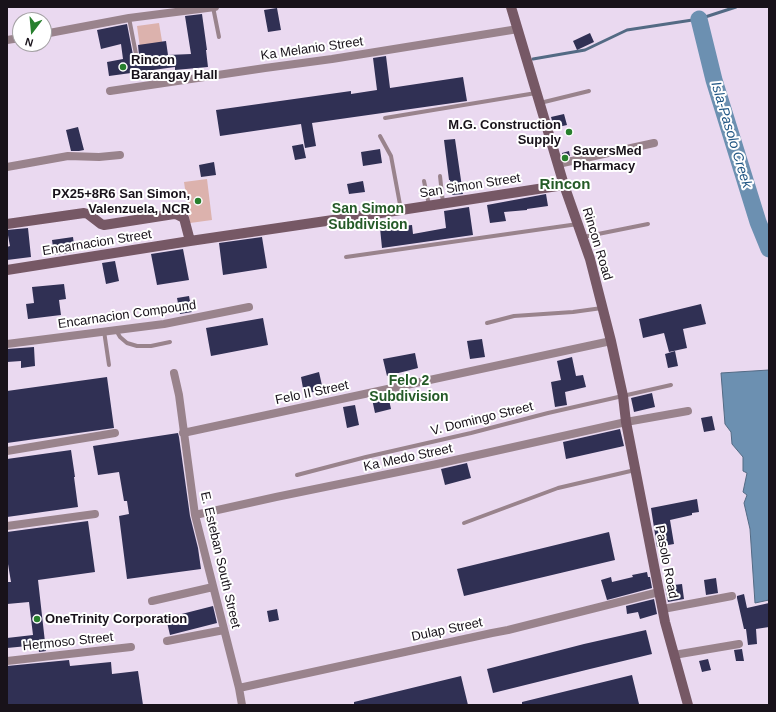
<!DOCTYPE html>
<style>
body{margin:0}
#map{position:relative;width:776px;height:712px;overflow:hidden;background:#ead9f0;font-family:Helvetica,sans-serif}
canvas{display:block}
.frame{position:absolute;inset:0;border:8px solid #18121a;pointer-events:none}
.north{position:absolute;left:12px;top:12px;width:40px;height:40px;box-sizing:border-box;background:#fff;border:1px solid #a3a0a3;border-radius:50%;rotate:196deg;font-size:11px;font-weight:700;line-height:16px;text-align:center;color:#18121a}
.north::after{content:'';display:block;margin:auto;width:14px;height:18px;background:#277f2d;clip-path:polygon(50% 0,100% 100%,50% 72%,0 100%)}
</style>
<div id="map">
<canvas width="776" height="712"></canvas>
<div class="frame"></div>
<div class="north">N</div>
</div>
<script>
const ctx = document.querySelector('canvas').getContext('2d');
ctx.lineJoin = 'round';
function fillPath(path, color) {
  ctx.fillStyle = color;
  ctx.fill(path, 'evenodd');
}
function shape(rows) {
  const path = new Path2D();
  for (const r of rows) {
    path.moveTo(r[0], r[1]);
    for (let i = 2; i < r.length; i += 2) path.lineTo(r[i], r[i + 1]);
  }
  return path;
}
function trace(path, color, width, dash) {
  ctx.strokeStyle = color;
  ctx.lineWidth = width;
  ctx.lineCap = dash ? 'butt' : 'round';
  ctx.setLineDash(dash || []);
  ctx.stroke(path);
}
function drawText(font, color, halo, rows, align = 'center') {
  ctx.font = font + ' Helvetica,sans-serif';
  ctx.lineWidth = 4;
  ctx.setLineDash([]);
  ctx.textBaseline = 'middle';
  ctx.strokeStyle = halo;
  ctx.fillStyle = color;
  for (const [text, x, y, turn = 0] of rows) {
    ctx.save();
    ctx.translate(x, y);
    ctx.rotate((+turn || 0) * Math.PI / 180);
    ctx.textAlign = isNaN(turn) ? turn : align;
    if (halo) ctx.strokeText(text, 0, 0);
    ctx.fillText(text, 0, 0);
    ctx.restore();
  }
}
fillPath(shape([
 [159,23,166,65,143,69,137,26],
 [207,179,212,220,190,223,184,182]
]), '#dcb2ad');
const water = shape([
 [769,370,769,600,755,603,750,529,744,503,747,495,743,492,747,473,743,471,743,457,732,444,731,432,725,424,721,373,769,370]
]);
fillPath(water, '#6c90b1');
trace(water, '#536a84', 1);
trace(shape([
 [533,59,585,50,627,30,699,19,736,7]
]), '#536a84', 3);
trace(shape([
 [699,19,714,80,758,222,769,249]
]), '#6c90b1', 17);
fillPath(shape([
 [277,8,281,30,268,32,264,10],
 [202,14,207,50,206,50,208,67,175,70,175,67,109,76,107,62,123,59,121,44,101,49,97,30,127,24,133,55,135,57,138,57,139,55,138,45,166,41,168,55,191,54,185,16],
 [590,33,594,42,577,50,573,41],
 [386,56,390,88,463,77,467,101,312,123,316,146,305,148,301,124,220,136,216,110,351,91,351,94,377,90,373,58],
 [564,114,567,125,554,128,551,117],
 [78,127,84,150,79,151,71,151,66,130],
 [455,139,463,194,452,195,450,180,449,180,444,140],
 [303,144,306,158,295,160,292,146],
 [380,149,382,163,363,166,361,152],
 [569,151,570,156,563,157,562,153],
 [214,162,216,175,201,177,199,165],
 [363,181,365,192,349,194,347,184],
 [546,194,548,206,527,209,527,210,504,212,506,221,490,223,487,205],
 [469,207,473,235,382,248,380,228,412,225,413,234,446,228,444,211],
 [28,228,31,257,7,260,7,247,10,246,7,230],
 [73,237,75,252,54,255,52,240],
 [262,237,267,268,223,275,219,243],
 [183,249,189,280,157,285,151,254],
 [115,261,119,281,106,284,102,263],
 [64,284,66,299,59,300,61,315,28,319,26,304,34,303,32,287],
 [189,296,192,312,180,314,177,298],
 [701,304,706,324,683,329,687,348,669,352,664,333,643,338,639,319],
 [263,318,268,345,211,356,206,328],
 [482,339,485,357,470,359,467,341],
 [34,347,35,366,21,368,21,361,7,362,7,349],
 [675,351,678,366,668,368,665,354],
 [415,353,418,368,387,376,383,359],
 [572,357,576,376,583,375,586,387,565,392,567,405,555,407,551,382,561,380,557,361],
 [319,372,323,390,304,394,301,377],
 [107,377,114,428,7,443,7,391],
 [652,393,655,407,634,412,631,398],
 [388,395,391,409,375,413,372,399],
 [355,405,359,425,347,428,343,407],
 [712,416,715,430,704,432,701,418],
 [620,429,624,446,566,459,563,442],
 [178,433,179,437,190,516,198,548,201,569,127,579,119,516,129,514,127,501,124,501,119,472,98,475,93,446],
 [71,450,75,477,74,477,78,507,7,517,7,459],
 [467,463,471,478,445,485,441,469],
 [697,499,699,512,692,513,692,515,670,520,674,544,657,547,651,508],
 [88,521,95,572,38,580,46,651,39,652,38,645,7,648,7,638,33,635,29,602,7,604,7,582,11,582,7,558,7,532],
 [609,532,615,560,464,596,457,569],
 [647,572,648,577,650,577,652,588,607,600,601,580,611,577,612,582,633,577,632,575],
 [716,578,718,593,706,595,704,580],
 [682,584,684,599,668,602,665,586],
 [744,594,747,608,769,603,769,627,756,629,757,644,748,645,746,629,744,629,737,598,737,596],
 [654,599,657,614,640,619,638,612,627,614,626,606],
 [213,606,217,623,170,635,166,618],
 [277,609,279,620,269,622,267,611],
 [646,630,652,654,590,669,493,693,487,669,584,644],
 [742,649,744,661,736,661,734,650],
 [708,659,711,670,702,672,699,661],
 [69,660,70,666,111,662,112,674,138,671,143,705,7,705,7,666],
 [632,675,639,704,635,705,522,705,522,702],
 [461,676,468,705,354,705,354,702]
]), '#303054');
trace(shape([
 [213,7,219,37],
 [129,18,136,54],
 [540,103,589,91],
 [385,118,536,93],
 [380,136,391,156,401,210],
 [440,176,443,203],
 [424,181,429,205],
 [583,237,648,224],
 [346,257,578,224],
 [487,323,514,316,573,312,602,308],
 [116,330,120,337,127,343,137,346,151,346,170,342],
 [104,331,109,365],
 [297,475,366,457,471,433,548,413,671,385],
 [464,523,558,488,635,470]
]), '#99838c', 4);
trace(shape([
 [44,34,129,18,215,7],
 [7,40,20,38],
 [110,91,265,68,332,59,518,29],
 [558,164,654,143],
 [7,167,68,156,99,157,120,155],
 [7,344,164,324,249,307],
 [174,373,179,395,195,515,239,688,242,705],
 [183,433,611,341],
 [7,451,115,433],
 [195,515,276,497,437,464,626,422,688,411],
 [7,526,95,514],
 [152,601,213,587],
 [663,609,732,596],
 [167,641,224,630],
 [674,655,739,644],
 [7,661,131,647],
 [239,688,492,633,508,630,659,592]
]), '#99838c', 8);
trace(shape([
 [511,7,564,185,590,259,611,341,623,396,626,422,665,622,688,705],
 [7,224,84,213,88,214,101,224,104,225,174,214,178,215,184,218,190,241],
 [7,270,190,241,401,210,564,185]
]), '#765865', 10);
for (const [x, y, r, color] of [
 [123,67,4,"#277f2d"],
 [569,132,4,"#277f2d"],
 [565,158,4,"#277f2d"],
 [198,201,4,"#277f2d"],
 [37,619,4,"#277f2d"]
]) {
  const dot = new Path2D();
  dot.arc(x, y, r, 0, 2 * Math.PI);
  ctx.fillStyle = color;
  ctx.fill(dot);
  trace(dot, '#fff', 1.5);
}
drawText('13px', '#18121a', '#fff', [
 ["Ka Melanio Street",312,49,-8],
 ["San Simon Street",470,186,-9],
 ["Encarnacion Street",97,243,-9],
 ["Rincon Road",597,244,73],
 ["Encarnacion Compound",127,315,-8],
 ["Felo II Street",312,393,-12],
 ["V. Domingo Street",482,419,-14],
 ["Ka Medo Street",408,458,-12],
 ["E. Esteban South Street",220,560,77],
 ["Pasolo Road",666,562,79],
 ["Dulap Street",447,630,-12],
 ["Hermoso Street",68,642,-6]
]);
drawText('bold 13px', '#18121a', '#fff', [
 ["Rincon",131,60],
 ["Barangay Hall",131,75],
 ["M.G. Construction",561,125,"right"],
 ["Supply",561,140,"right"],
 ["SaversMed",573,151],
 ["Pharmacy",573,166],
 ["PX25+8R6 San Simon,",190,194,"right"],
 ["Valenzuela, NCR",190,209,"right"],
 ["OneTrinity Corporation",45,619]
], 'left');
drawText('italic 14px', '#1f5583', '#fff', [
 ["Isla-Pasolo Creek",731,135,73]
]);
drawText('bold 14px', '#245a27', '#fff', [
 ["San Simon",368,209],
 ["Subdivision",368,225],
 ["Felo 2",409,381],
 ["Subdivision",409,397]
]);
drawText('bold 15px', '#245a27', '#fff', [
 ["Rincon",565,185]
]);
</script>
